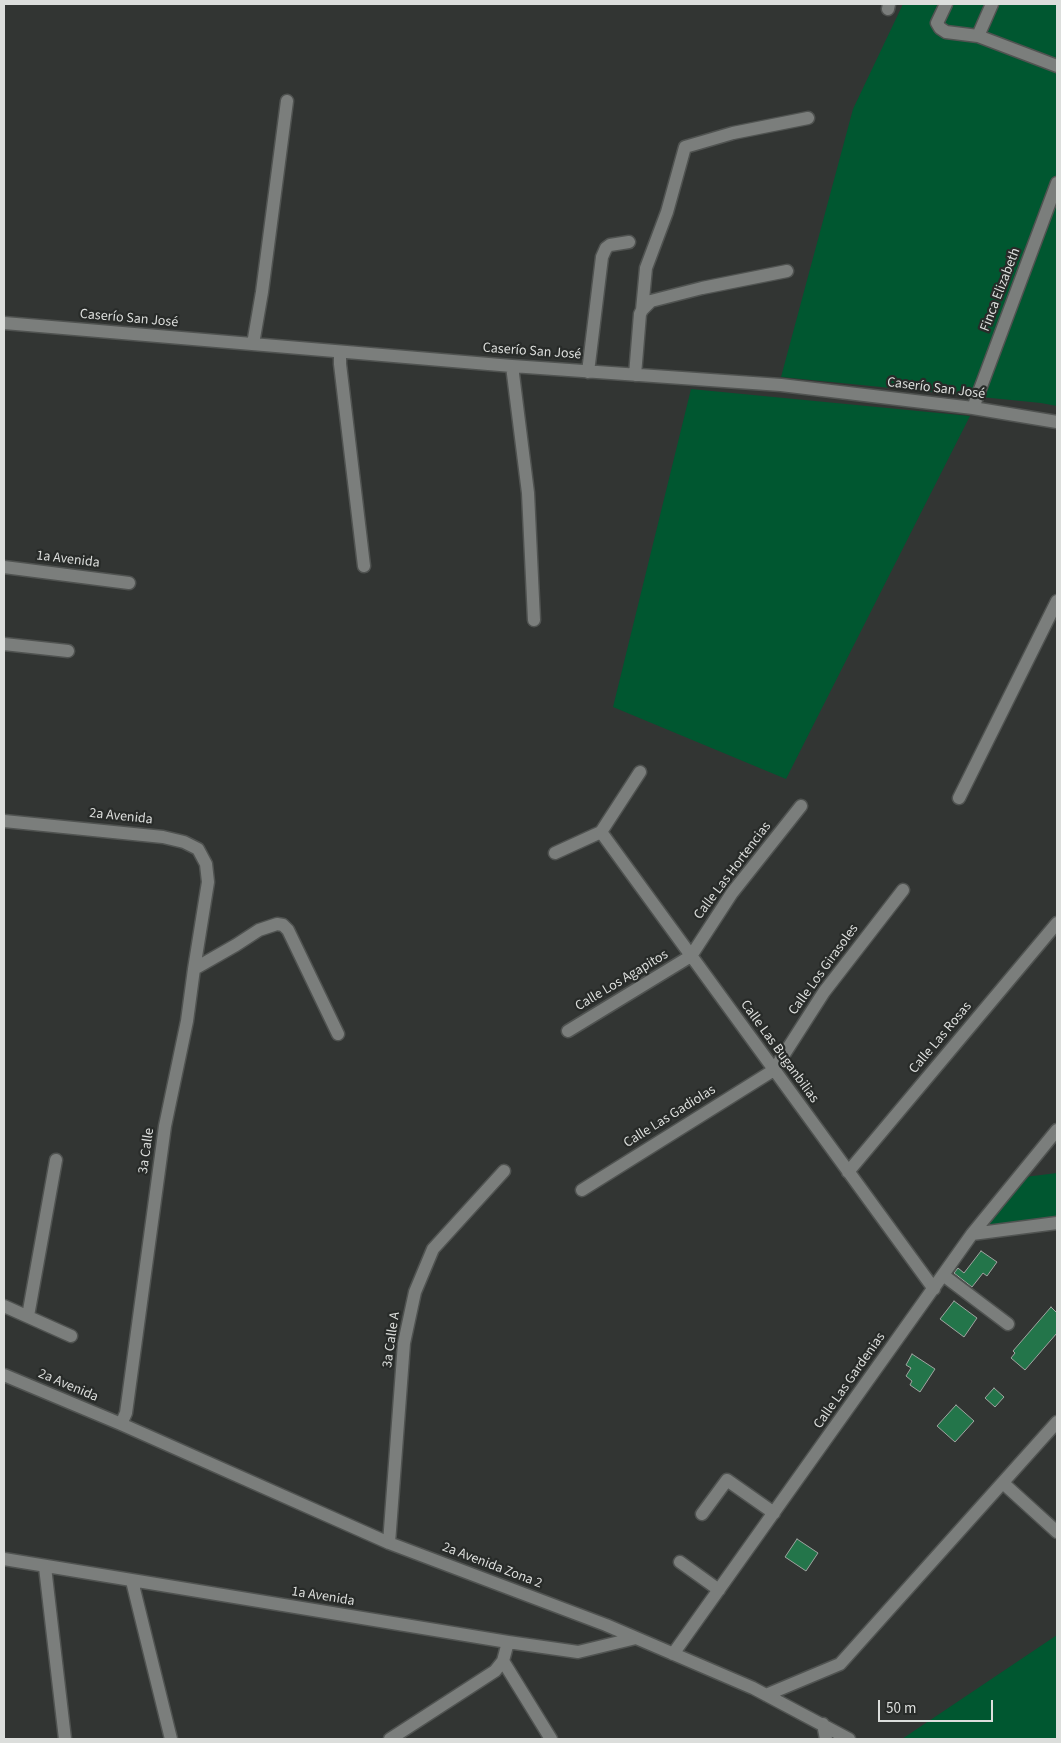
<!DOCTYPE html>
<meta charset="utf-8">
<style>
body{margin:0}
#map{position:relative;width:1061px;height:1743px;overflow:hidden;background:#323533;font-family:"Source Sans 3",sans-serif}
canvas{display:block}
.frame{position:absolute;inset:0;border:5px solid #dcdedc;pointer-events:none}
.scale{position:absolute;left:878px;top:1700px;width:115px;height:22px;box-sizing:border-box;border:2px solid #dcdedc;border-top:0;padding-left:6px;font-size:15px;line-height:18px;white-space:nowrap;color:#dcdedc;-webkit-text-stroke:4px #282b29;paint-order:stroke}
</style>
<div id="map">
<canvas width="1061" height="1743"></canvas>
<div class="frame"></div>
<div class="scale">50 m</div>
</div>
<script>
const ctx = document.querySelector('canvas').getContext('2d');
ctx.lineJoin = 'round';
function fillPath(path, color) {
  ctx.fillStyle = color;
  ctx.fill(path, 'evenodd');
}
function shape(rows) {
  const path = new Path2D();
  for (const r of rows) {
    path.moveTo(r[0], r[1]);
    for (let i = 2; i < r.length; i += 2) path.lineTo(r[i], r[i + 1]);
  }
  return path;
}
function trace(path, color, width, dash) {
  ctx.strokeStyle = color;
  ctx.lineWidth = width;
  ctx.lineCap = dash ? 'butt' : 'round';
  ctx.setLineDash(dash || []);
  ctx.stroke(path);
}
function drawText(font, color, halo, rows, align = 'center') {
  ctx.font = font + ' "Source Sans 3",sans-serif';
  ctx.lineWidth = 4.5;
  ctx.setLineDash([]);
  ctx.textBaseline = 'middle';
  ctx.strokeStyle = halo;
  ctx.fillStyle = color;
  for (const [text, x, y, turn = 0] of rows) {
    ctx.save();
    ctx.translate(x, y);
    ctx.rotate((+turn || 0) * Math.PI / 180);
    ctx.textAlign = isNaN(turn) ? turn : align;
    if (halo) ctx.strokeText(text, 0, 0);
    ctx.fillText(text, 0, 0);
    ctx.restore();
  }
}
fillPath(shape([
 [903,4,1057,4,1057,406,1041,403,781,377,853,109],
 [691,389,970,416,786,779,613,707],
 [1057,1173,1057,1223,972,1234,1017,1178],
 [1057,1635,1057,1739,902,1739]
]), '#005730');
const building = shape([
 [981,1251,997,1262,987,1276,983,1273,972,1287,954,1273,958,1268,964,1273,981,1251],
 [954,1301,977,1318,964,1337,940,1319,954,1301],
 [1051,1307,1057,1313,1057,1333,1025,1370,1011,1358,1015,1353,1013,1351,1051,1307],
 [912,1354,935,1369,920,1392,910,1385,912,1381,906,1376,911,1368,906,1365,912,1354],
 [994,1388,1004,1397,995,1407,985,1398,994,1388],
 [956,1405,974,1421,955,1442,937,1426,956,1405],
 [797,1539,818,1553,806,1571,785,1557,797,1539]
]);
fillPath(building, '#23754a');
trace(building, '#a0a4a1', 1);
const minor = shape([
 [946,4,937,23,940,28,946,32,978,36,1057,66],
 [888,9,889,4],
 [978,36,992,4],
 [642,310,646,268,667,212,685,147,733,133,808,118],
 [4,323,512,366,781,385,973,408,1057,422],
 [253,344,262,292,287,101],
 [340,352,340,364,364,566],
 [512,366,528,493,534,620],
 [588,372,602,257,606,248,610,245,629,242],
 [635,375,640,314,642,310,651,301,702,288,787,271],
 [973,408,1057,183],
 [4,567,129,583],
 [4,644,68,651],
 [959,798,1057,601],
 [4,821,163,837,184,842,198,849,206,864,208,882,194,969,187,1021,165,1126,126,1413,121,1424],
 [601,832,934,1289],
 [601,832,640,772],
 [555,853,601,832],
 [194,969,236,945,259,930,277,924,283,925,288,930,338,1034],
 [568,1031,691,956,732,893,801,806],
 [848,1172,1057,923],
 [582,1190,774,1070,824,992,903,890],
 [972,1234,1057,1223],
 [943,1275,1008,1324],
 [4,1306,71,1336],
 [28,1316,56,1160],
 [4,1375,121,1424,389,1543,606,1625,753,1688,849,1739],
 [1003,1483,1057,1532],
 [702,1514,727,1480,774,1513],
 [389,1543,404,1343,415,1292,433,1249,504,1171],
 [4,1559,508,1642,578,1652,636,1638],
 [680,1562,719,1590],
 [45,1567,65,1739],
 [132,1581,171,1739],
 [673,1654,972,1234,1057,1130],
 [503,1661,551,1739],
 [766,1695,840,1664,1057,1422],
 [823,1724,826,1739],
 [390,1739,495,1671,503,1661,508,1642]
]);
trace(minor, '#505351', 15);
trace(minor, '#7b7e7c', 12);
drawText('14px', '#dcdedc', '#282b29', [
 ["Finca Elizabeth",1001,290,-69],
 ["Caserío San José",129,319,5],
 ["Caserío San José",532,352,4],
 ["Caserío San José",936,389,7],
 ["1a Avenida",68,560,7],
 ["2a Avenida",121,817,6],
 ["Calle Las Hortencias",733,871,-53],
 ["Calle Los Girasoles",824,970,-54],
 ["Calle Los Agapitos",622,981,-31],
 ["Calle Las Rosas",941,1038,-50],
 ["Calle Las Buganbilias",779,1052,54],
 ["Calle Las Gadiolas",670,1117,-32],
 ["3a Calle",147,1151,-82],
 ["3a Calle A",392,1340,-82],
 ["Calle Las Gardenias",850,1381,-55],
 ["2a Avenida",68,1386,23],
 ["2a Avenida Zona 2",492,1566,21],
 ["1a Avenida",323,1597,9]
]);
</script>
